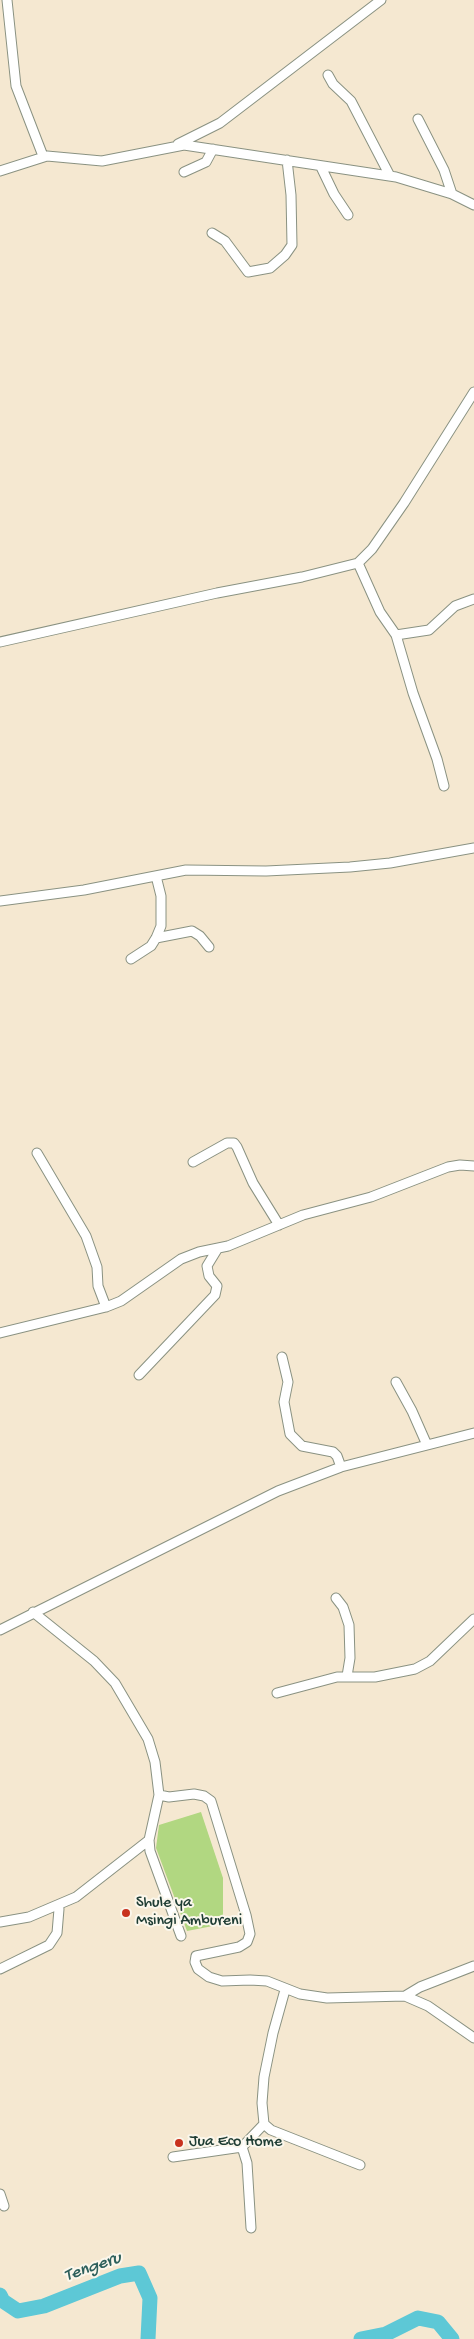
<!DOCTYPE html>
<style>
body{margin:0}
canvas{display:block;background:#f5e8d1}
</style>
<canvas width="474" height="2339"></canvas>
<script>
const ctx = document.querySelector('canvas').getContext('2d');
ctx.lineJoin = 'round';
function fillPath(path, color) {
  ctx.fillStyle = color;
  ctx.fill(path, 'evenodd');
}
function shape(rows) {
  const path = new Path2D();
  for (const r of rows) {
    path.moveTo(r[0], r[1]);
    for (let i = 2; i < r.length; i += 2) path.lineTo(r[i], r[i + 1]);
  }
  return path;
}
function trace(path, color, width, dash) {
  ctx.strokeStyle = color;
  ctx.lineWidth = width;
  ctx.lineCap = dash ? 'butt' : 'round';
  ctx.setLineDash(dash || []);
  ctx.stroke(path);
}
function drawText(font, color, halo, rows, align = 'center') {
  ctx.font = font + ' "Gochi Hand",sans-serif';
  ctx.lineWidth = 4;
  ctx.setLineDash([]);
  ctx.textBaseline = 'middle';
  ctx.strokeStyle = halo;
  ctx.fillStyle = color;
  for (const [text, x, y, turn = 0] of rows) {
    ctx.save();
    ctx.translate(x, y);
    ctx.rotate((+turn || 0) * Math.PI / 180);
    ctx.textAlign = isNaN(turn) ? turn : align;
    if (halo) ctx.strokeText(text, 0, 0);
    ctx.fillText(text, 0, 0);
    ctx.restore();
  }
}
fillPath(shape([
 [201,1812,223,1878,223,1924,187,1931,156,1848,159,1825]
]), '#b1d781');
trace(shape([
 [0,2295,3,2301,18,2311,44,2306,120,2276,139,2273,150,2298,148,2339],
 [361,2339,386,2334,418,2318,438,2322,452,2339]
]), '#5dc8d6', 15);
const minor = shape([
 [7,0,16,86,43,156],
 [328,75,333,84,351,101,390,176],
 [418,119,444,170,452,194],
 [178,144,220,123,381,0],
 [321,167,334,194,348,215],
 [0,171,47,156,102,161,184,145,396,177,452,194,474,205],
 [184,172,206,162,213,149],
 [212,233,225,241,248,272,270,268,285,255,292,245,291,195,287,160],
 [358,563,380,612,396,635,413,693,437,759,444,786],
 [396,635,429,630,455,606,474,599],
 [0,642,217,593,302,577,358,563,372,549,404,503,474,392],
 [0,901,84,890,186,870,266,871,350,867,390,863,474,848],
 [156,938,192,931,200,936,209,947],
 [131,959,151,946,156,938,161,926,161,896,156,876],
 [37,1153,86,1236,97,1267,98,1286,106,1307],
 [193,1162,227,1143,234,1143,237,1147,253,1183,279,1225],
 [0,1333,106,1307,121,1301,181,1259,199,1252,228,1246,303,1215,371,1197,448,1167,460,1165,474,1166],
 [282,1357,288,1382,284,1402,290,1434,302,1446,333,1452,337,1456,341,1467],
 [139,1375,215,1295,217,1286,209,1276,207,1266,218,1248],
 [396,1382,412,1411,427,1445],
 [336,1598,343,1607,349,1625,350,1658,347,1676],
 [33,1612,94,1661,115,1683,148,1739,155,1762,159,1795,149,1840,150,1851,181,1936],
 [0,1630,278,1491,341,1467,474,1433],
 [277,1693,337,1677,375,1677,415,1669,430,1661,474,1619],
 [159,1795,169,1797,194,1794,204,1796,211,1801,246,1915,250,1934,247,1942,239,1947,196,1956,195,1962,198,1969,209,1977,222,1981,250,1980,267,1981,300,1994,327,1998,405,1996,428,2006,474,2038],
 [0,1922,29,1917,76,1897,149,1840],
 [0,1969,49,1945,57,1933,59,1909],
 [285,1990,273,2033,264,2077,262,2103,264,2124,271,2130,360,2165],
 [405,1996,420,1987,474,1966],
 [242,2147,247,2163,251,2228],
 [173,2157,242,2147,264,2124],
 [0,2194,4,2206]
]);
trace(minor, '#8a9282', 11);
trace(minor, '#fff', 9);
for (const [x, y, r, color] of [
 [126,1913,5,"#c8321e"],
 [179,2143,5,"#c8321e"]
]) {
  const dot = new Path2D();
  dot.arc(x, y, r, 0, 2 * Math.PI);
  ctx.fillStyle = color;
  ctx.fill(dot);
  trace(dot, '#fbf7ec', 2);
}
drawText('16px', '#1f3d34', '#fbf7ec', [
 ["Shule ya",136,1904],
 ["Msingi Ambureni",136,1922],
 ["Jua Eco Home",189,2143]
], 'left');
drawText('italic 18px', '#2e605c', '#fbf7ec', [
 ["Tengeru",93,2268,-19]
]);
</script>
